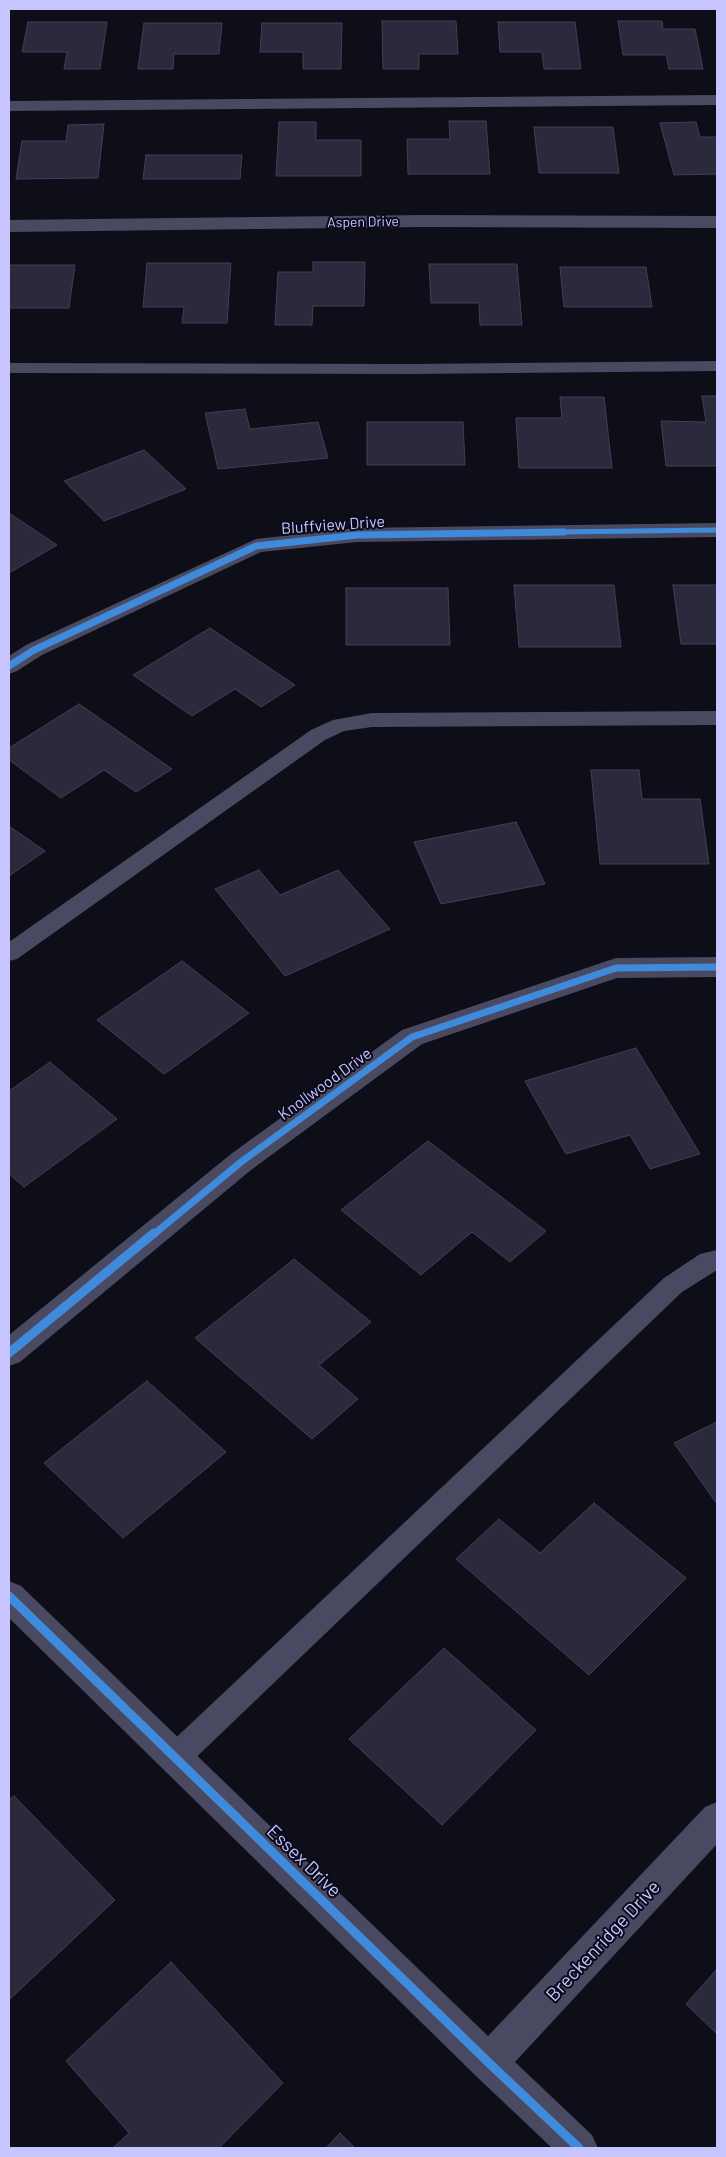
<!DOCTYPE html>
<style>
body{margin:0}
#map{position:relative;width:726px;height:2157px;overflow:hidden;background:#0e0e18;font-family:Barlow,sans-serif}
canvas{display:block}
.frame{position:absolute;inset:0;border:10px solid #c7c5ff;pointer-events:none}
</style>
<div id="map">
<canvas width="726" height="2157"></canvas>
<div class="frame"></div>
</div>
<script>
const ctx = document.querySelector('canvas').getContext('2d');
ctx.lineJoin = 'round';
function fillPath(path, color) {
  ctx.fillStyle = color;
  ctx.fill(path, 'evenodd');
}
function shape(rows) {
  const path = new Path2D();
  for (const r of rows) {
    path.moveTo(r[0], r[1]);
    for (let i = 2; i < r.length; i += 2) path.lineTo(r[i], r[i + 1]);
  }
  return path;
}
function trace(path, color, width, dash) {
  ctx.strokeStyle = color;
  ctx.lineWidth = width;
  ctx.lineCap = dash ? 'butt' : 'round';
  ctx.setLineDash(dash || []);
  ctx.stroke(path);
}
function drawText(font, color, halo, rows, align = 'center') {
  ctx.font = font + ' Barlow,sans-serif';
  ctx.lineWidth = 4;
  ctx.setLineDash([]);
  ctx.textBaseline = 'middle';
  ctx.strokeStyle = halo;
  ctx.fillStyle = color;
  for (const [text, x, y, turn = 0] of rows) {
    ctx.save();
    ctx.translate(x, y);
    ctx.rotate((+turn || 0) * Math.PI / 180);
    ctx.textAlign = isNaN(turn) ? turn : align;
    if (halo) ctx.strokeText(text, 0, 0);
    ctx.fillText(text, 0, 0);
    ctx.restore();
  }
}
const building = shape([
 [382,21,456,21,458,54,419,54,419,69,383,69,382,21],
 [618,21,662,21,663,29,695,29,703,69,669,69,666,55,623,55,618,21],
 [28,22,107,22,100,69,64,69,67,52,22,52,28,22],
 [498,22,575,22,581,69,544,69,542,52,500,52,498,22],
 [144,23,222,23,219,54,174,54,173,69,138,69,144,23],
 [262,23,342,23,341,69,303,69,303,52,260,52,262,23],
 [449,121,486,121,490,174,408,174,407,139,450,139,449,121],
 [279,122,316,122,316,140,361,140,361,176,276,176,279,122],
 [696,122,700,137,717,137,717,174,674,175,660,123,696,122],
 [104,124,98,178,16,179,22,141,66,141,68,125,104,124],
 [534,127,613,127,619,173,539,173,534,127],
 [146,155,242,155,240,179,143,179,146,155],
 [313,262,365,262,364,306,313,306,312,325,275,325,278,272,313,272,313,262],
 [147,263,231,263,227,323,182,323,184,307,143,307,147,263],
 [429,264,517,264,522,325,480,325,479,303,431,303,429,264],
 [9,265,75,265,69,308,9,308,9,265],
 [560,267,646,267,652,307,564,307,560,267],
 [702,396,717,396,717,466,666,466,661,421,706,422,702,396],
 [560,397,604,397,612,468,519,468,516,418,562,418,560,397],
 [245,409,250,429,318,422,328,458,218,469,205,413,245,409],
 [367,422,463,422,465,465,367,465,367,422],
 [144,450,186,489,104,521,64,481,144,450],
 [9,513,57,545,9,573,9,513],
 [514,585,614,585,621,647,519,647,514,585],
 [673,585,717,585,717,644,681,644,673,585],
 [346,588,448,588,450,645,346,645,346,588],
 [210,628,295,685,261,707,235,689,192,716,133,675,210,628],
 [79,704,172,769,136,792,104,770,61,798,9,760,9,748,79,704],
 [591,770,639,770,642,799,700,799,709,864,600,864,591,770],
 [516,822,545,884,441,904,414,842,516,822],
 [9,826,45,851,9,876,9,826],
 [259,870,280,895,338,870,390,929,285,976,215,889,259,870],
 [182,961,249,1013,164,1074,97,1020,182,961],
 [636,1048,700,1154,650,1169,630,1135,566,1154,525,1081,636,1048],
 [50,1062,117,1119,24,1187,9,1174,9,1091,50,1062],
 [428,1141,546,1231,510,1262,472,1232,421,1275,341,1210,428,1141],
 [294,1259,371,1322,319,1365,358,1399,312,1439,195,1338,294,1259],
 [147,1381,226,1452,123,1538,44,1463,147,1381],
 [717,1422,717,1504,674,1443,717,1422],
 [594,1503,686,1578,589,1675,456,1559,499,1519,540,1553,594,1503],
 [444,1648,536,1730,442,1825,349,1739,444,1648],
 [14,1796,115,1900,9,2000,9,1800,14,1796],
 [171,1962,283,2083,219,2148,113,2148,129,2133,66,2061,171,1962],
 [717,1969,717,2034,686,2004,717,1969],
 [340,2133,355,2148,326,2148,340,2133]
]);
fillPath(building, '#2b2a3c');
trace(building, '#413f58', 1);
fillPath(shape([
 [717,95,717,105,9,111,9,101,717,95],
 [717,361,717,371,412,374,9,373,9,363,412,364,717,361],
 [717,711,717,725,372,727,344,731,325,740,17,959,9,961,9,942,311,730,333,720,372,713,717,711],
 [717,1250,717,1270,682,1292,185,1768,175,1772,165,1768,160,1758,165,1748,664,1278,700,1254,717,1250]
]), '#494a61');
fillPath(shape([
 [423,215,717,216,717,228,423,227,9,232,9,220,423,215],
 [717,523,717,537,357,542,261,552,42,655,17,671,9,674,9,656,26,645,256,539,357,528,717,523],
 [717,957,717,977,617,978,422,1044,251,1170,20,1362,9,1366,9,1335,231,1154,402,1030,616,958,717,957],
 [9,1581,21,1586,488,2036,705,1807,717,1802,717,1844,515,2062,592,2135,598,2148,552,2148,476,2076,9,1618,9,1581]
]), '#494a61');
trace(shape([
 [474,533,717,530]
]), '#408adc', 5);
trace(shape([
 [9,666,34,650,256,546,357,535,564,532],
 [153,1235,241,1162,412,1037,616,968,717,967]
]), '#408adc', 7);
trace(shape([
 [9,1353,154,1233],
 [9,1596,489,2063,579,2148]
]), '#408adc', 9);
drawText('14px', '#c7c5ff', '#0b0a1c', [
 ["Aspen Drive",363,222,-1]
]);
drawText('16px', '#c7c5ff', '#0b0a1c', [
 ["Bluffview Drive",333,525,-4],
 ["Knollwood Drive",325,1084,-36]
]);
drawText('19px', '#c7c5ff', '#0b0a1c', [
 ["Essex Drive",304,1861,44],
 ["Breckenridge Drive",603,1941,-47]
]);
</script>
